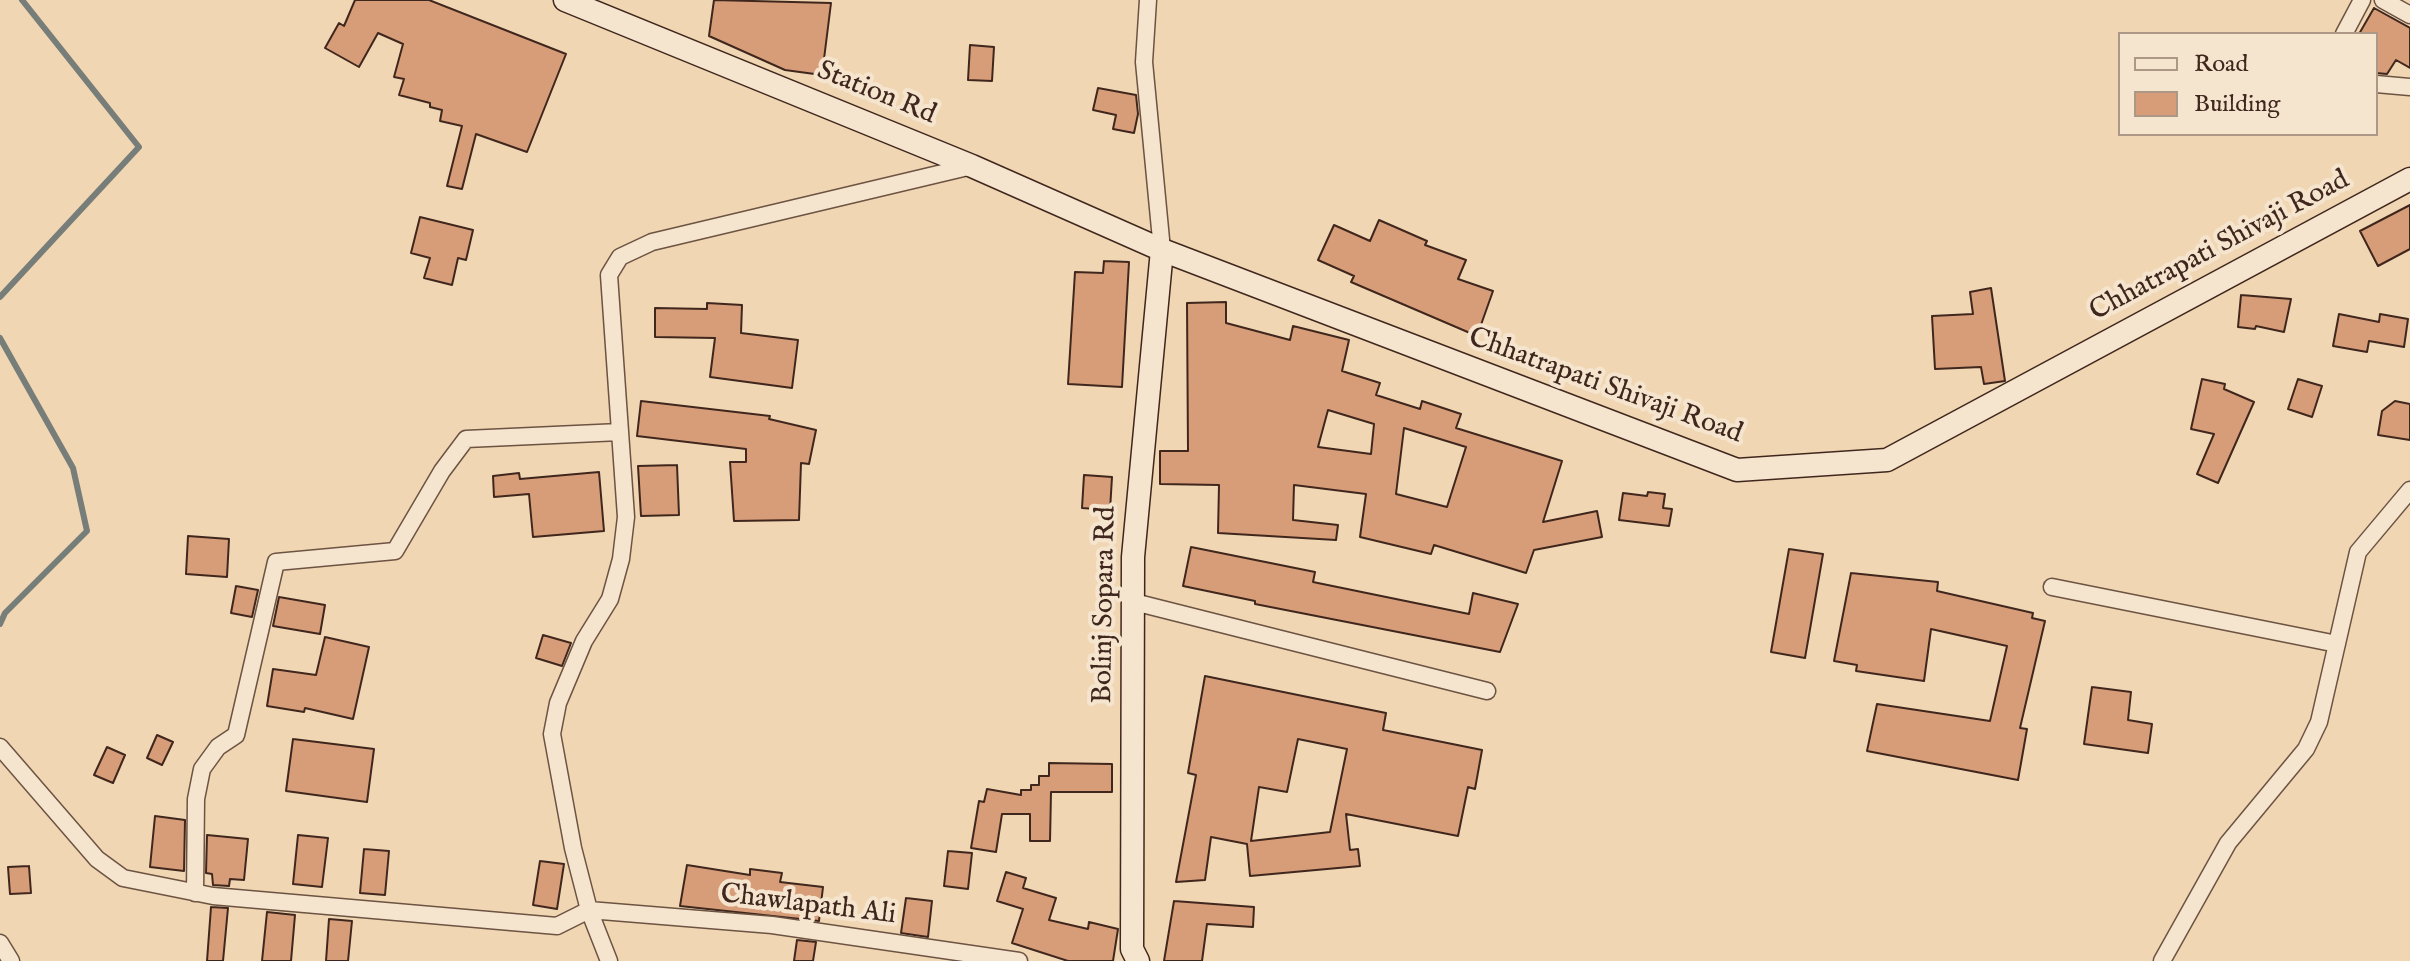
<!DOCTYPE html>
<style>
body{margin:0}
#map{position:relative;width:2410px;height:961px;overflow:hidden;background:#f0d6b3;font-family:"IM FELL English",serif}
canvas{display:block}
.legend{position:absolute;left:2118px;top:32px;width:260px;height:104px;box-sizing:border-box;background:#f5e4ce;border:2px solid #ad9887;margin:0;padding:10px 14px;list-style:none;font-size:24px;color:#40271d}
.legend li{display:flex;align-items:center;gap:16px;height:40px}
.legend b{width:40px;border:2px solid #ad9887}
</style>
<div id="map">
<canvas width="2410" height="961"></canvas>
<ul class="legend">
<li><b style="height:10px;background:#f5e4ce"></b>Road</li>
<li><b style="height:22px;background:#d79d79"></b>Building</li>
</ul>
</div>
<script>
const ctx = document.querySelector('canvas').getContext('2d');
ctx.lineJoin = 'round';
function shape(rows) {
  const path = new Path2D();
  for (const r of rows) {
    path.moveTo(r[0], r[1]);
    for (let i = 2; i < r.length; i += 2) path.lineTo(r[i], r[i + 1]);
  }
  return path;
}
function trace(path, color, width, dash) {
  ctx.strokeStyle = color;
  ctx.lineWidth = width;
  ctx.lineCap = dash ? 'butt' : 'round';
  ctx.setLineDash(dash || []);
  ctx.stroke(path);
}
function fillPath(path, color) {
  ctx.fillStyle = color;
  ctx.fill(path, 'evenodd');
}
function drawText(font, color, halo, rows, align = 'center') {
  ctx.font = font + ' "IM FELL English",serif';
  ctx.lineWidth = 8;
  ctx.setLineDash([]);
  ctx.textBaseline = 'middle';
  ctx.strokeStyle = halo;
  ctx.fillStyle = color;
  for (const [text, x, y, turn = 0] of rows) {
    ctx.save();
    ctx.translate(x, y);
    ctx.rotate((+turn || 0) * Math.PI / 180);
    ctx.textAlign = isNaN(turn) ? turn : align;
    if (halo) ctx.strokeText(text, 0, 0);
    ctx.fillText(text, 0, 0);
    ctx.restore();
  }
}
trace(shape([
 [0,297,139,147,22,0],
 [0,338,73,468,87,531,5,613,0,624]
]), '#777d78', 6);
const building = shape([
 [355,0,429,0,566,54,527,152,476,134,462,189,447,186,462,126,440,121,442,110,430,107,430,103,399,95,404,79,394,77,403,44,378,33,359,67,325,48,339,23,344,26,355,0],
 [714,0,831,3,822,75,785,70,709,36,714,0],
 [2374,8,2410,28,2410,68,2396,60,2387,74,2376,73,2376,34,2359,34,2374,8],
 [970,45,994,47,992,81,968,80,970,45],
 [1098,88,1136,95,1138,114,1134,133,1113,129,1116,115,1093,110,1098,88],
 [2410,205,2410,249,2378,266,2360,231,2410,205],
 [420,217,473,230,466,260,458,258,452,285,424,278,430,258,411,253,420,217],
 [1379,220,1427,241,1425,245,1466,260,1458,279,1493,291,1477,336,1351,282,1354,276,1318,260,1334,225,1370,241,1379,220],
 [1104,261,1129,262,1122,387,1068,384,1075,272,1103,273,1104,261],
 [1991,288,2005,381,1984,384,1981,367,1935,369,1932,316,1973,314,1970,292,1991,288],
 [2241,295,2291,299,2284,332,2256,326,2255,329,2238,327,2241,295],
 [1226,302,1226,323,1290,340,1293,326,1349,340,1342,371,1380,383,1376,395,1420,409,1422,401,1461,414,1456,428,1562,461,1543,522,1597,511,1602,537,1534,550,1526,573,1434,545,1431,554,1360,537,1366,494,1294,485,1293,520,1338,525,1336,540,1218,533,1219,485,1160,484,1160,451,1188,451,1187,303,1226,302],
 [1328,410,1374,424,1371,454,1318,447,1328,410],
 [1404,428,1466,447,1447,507,1396,494,1404,428],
 [707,303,742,305,741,333,798,340,792,388,710,377,715,338,655,337,655,308,707,309,707,303],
 [2339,314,2379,322,2380,314,2408,319,2404,347,2369,341,2367,352,2333,346,2339,314],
 [2202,379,2225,384,2224,389,2254,402,2218,483,2197,474,2214,434,2191,429,2202,379],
 [2298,379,2322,386,2312,417,2288,409,2298,379],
 [641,401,770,416,769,419,816,430,809,464,801,463,799,520,734,521,730,462,746,462,746,449,637,436,641,401],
 [2395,401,2410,404,2410,440,2378,435,2382,411,2395,401],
 [677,465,679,515,641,516,638,466,677,465],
 [599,472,604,531,533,537,529,494,494,497,493,476,519,473,520,479,599,472],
 [1084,475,1112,477,1110,510,1082,508,1084,475],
 [1648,492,1665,494,1663,508,1672,509,1669,526,1619,520,1623,493,1647,496,1648,492],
 [188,536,229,539,227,577,186,574,188,536],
 [1191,547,1315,572,1313,582,1469,614,1473,593,1518,604,1500,652,1255,604,1255,601,1183,586,1191,547],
 [1789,549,1823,554,1805,658,1771,652,1789,549],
 [1851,573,1938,582,1937,591,2033,613,2032,618,2045,621,2020,728,2027,729,2018,780,1867,751,1877,704,1990,721,2007,646,1931,629,1924,681,1856,671,1857,665,1834,661,1851,573],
 [236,586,258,590,252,617,231,613,236,586],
 [279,597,325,605,320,634,273,626,279,597],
 [543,635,571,643,562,666,536,658,543,635],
 [325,637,369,647,353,719,305,708,304,712,267,706,273,669,316,675,325,637],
 [1205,676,1386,713,1383,730,1482,750,1475,789,1468,787,1458,836,1346,814,1350,850,1358,849,1360,866,1250,876,1247,844,1211,837,1205,880,1176,882,1196,775,1188,773,1205,676],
 [1298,739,1347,749,1330,832,1251,841,1259,787,1287,792,1298,739],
 [2092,687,2131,692,2128,720,2152,724,2148,753,2084,744,2092,687],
 [157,735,173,742,162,765,147,758,157,735],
 [293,739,374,749,367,802,286,791,293,739],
 [107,747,125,755,113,783,94,775,107,747],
 [1049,763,1112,764,1112,792,1051,792,1050,841,1030,841,1030,814,1002,814,996,852,971,848,979,801,984,802,987,789,1021,795,1021,790,1031,790,1031,785,1039,785,1039,776,1049,776,1049,763],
 [155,816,185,820,184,871,150,867,155,816],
 [207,835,248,839,244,880,230,879,229,886,213,885,212,874,206,873,207,835],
 [298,835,328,838,322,887,293,884,298,835],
 [364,849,389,851,385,895,360,893,364,849],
 [948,851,972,853,968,889,944,886,948,851],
 [540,861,564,864,557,909,533,905,540,861],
 [687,865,750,875,750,869,782,873,780,882,823,887,819,921,680,906,687,865],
 [29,866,31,893,10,894,8,867,29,866],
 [1006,872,1026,878,1023,888,1056,898,1049,920,1088,929,1089,922,1118,929,1113,961,1068,961,1012,943,1023,909,997,901,1006,872],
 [906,898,932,901,928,937,901,933,906,898],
 [1174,901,1254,907,1253,927,1207,924,1202,961,1164,961,1174,901],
 [211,907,228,908,223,961,207,961,211,907],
 [267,912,295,915,291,961,262,961,267,912],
 [329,919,352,921,348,961,326,961,329,919],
 [797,940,816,942,813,961,794,961,797,940]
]);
fillPath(building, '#d79d79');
trace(building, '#40271d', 2);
const street = shape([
 [1148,0,1144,62,1162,250],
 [2383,0,2410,15],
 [2344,34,2362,0],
 [2376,84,2410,87],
 [2052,587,2337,644],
 [1134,602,1487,691],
 [0,747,97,859,123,878,213,896,557,926,589,910],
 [195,893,196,799,202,769,218,747,236,735,276,562,395,551,442,471,466,439,620,432],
 [589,910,772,925,1019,961],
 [0,943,11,961],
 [609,961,589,910,573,848,552,734,558,703,584,641,610,599,621,559,626,517,609,275,620,257,652,242,972,166],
 [2162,961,2228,843,2306,749,2319,722,2358,552,2410,490]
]);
const secondary = shape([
 [565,0,972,166,1162,250,1737,470,1887,460,2410,179],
 [1138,961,1132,949,1133,557,1162,250]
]);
trace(street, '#6c5342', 19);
trace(secondary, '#40271d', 25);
trace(street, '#f5e4ce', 16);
trace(secondary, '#f5e4ce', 22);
drawText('28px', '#40271d', '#f5e4ce', [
 ["Station Rd",876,94,22],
 ["Chhatrapati Shivaji Road",2220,247,-28],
 ["Chhatrapati Shivaji Road",1605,387,20],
 ["Bolinj Sopara Rd",1106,605,-89],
 ["Chawlapath Ali",808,906,7]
]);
</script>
